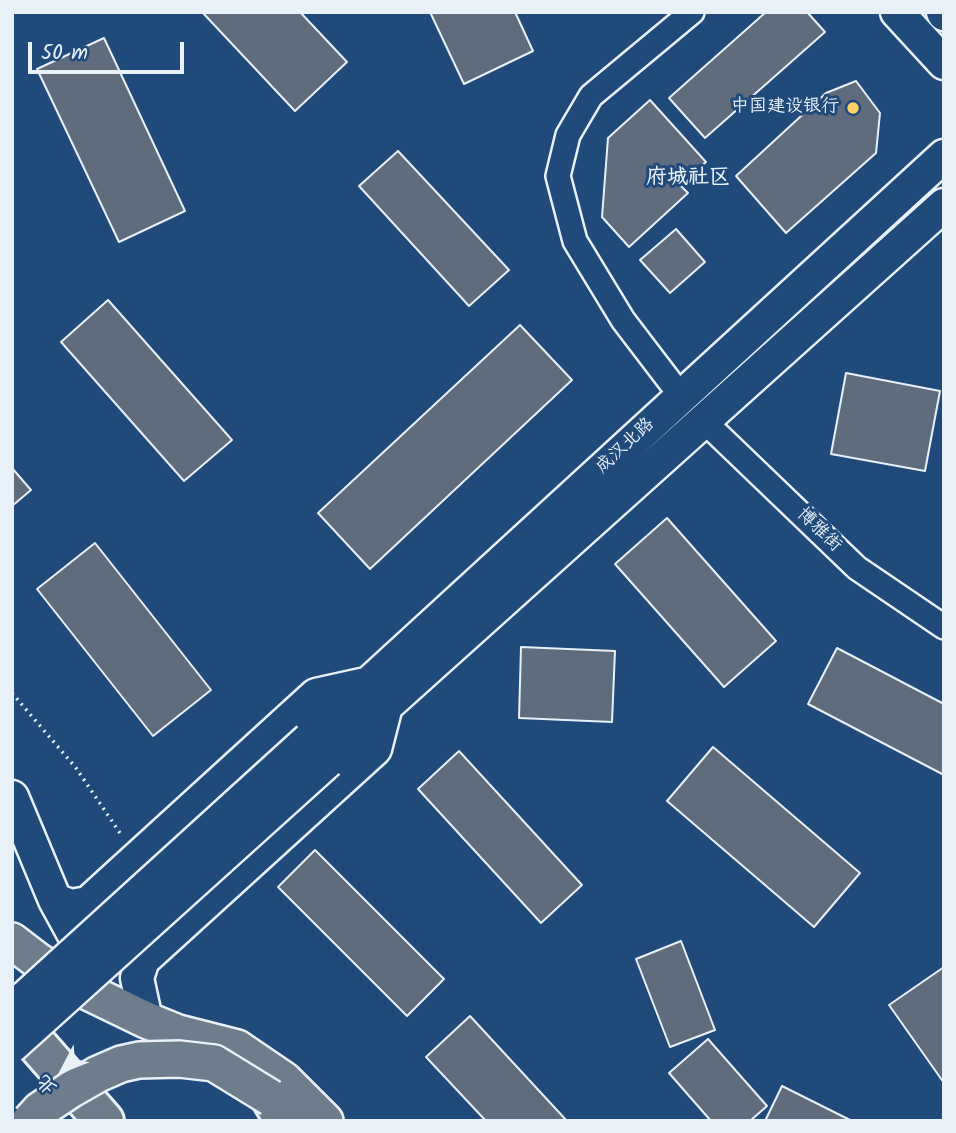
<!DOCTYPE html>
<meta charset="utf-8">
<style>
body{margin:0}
#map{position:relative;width:956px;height:1133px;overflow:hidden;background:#1f4a7a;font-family:Kalam,"LXGW WenKai TC",sans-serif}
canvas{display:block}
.frame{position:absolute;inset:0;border:14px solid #e8f1f8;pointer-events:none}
.north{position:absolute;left:28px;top:1035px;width:70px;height:70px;-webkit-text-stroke:5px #1f4a7a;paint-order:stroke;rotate:228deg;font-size:19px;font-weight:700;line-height:28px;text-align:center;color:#e8f1f8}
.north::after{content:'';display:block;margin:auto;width:24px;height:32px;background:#e8f1f8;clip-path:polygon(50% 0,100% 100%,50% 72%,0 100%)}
.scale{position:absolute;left:28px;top:42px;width:156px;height:32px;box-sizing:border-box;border:4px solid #e8f1f8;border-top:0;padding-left:9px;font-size:21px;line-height:24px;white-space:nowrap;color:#e8f1f8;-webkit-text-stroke:5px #1f4a7a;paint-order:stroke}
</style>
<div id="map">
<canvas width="956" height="1133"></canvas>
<div class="frame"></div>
<div class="north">北</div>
<div class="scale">50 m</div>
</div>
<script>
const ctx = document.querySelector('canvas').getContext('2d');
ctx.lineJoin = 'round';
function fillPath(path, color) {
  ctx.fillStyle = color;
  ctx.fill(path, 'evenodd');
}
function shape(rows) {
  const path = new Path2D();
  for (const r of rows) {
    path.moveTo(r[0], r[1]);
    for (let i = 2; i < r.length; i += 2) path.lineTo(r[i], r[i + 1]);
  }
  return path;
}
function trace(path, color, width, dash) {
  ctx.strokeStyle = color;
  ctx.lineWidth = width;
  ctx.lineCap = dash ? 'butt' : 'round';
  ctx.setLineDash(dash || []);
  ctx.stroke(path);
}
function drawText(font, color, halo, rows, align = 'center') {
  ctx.font = font + ' Kalam,"LXGW WenKai TC",sans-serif';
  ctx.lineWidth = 6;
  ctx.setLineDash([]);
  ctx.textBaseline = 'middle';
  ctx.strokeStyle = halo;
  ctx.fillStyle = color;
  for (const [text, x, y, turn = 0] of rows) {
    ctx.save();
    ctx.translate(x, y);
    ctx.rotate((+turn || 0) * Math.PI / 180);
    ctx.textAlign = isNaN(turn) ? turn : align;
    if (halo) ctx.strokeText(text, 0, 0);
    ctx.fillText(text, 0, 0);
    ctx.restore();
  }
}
const building = shape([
 [202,12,300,12,347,62,295,111,202,12],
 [430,12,515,12,533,51,464,84,430,12],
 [766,12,807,12,825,32,705,138,669,98,766,12],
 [104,38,185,211,119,242,37,69,104,38],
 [856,81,880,113,876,153,786,233,736,176,826,93,856,81],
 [650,100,706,162,680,185,688,193,629,247,602,217,608,138,650,100],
 [398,151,509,270,469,306,359,186,398,151],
 [676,229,705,262,670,293,640,260,676,229],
 [108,300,232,440,184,481,61,342,108,300],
 [520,325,572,380,370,569,318,513,520,325],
 [846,373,940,391,925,471,831,454,846,373],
 [12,468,31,490,12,506,12,468],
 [667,518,776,641,724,687,615,564,667,518],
 [95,543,211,690,153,736,37,589,95,543],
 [521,647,615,651,612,722,519,718,521,647],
 [837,648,944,704,944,775,808,704,837,648],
 [713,747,860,873,814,927,667,801,713,747],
 [459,751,582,885,541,923,418,789,459,751],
 [315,850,444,979,407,1016,278,887,315,850],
 [681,941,715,1030,670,1047,636,959,681,941],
 [944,967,944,1083,889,1005,944,967],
 [470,1016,567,1121,486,1121,426,1057,470,1016],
 [708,1039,767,1106,750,1121,711,1121,669,1073,708,1039],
 [782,1086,852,1121,765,1121,782,1086]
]);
fillPath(building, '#5e6c7e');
trace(building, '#e8f1f8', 2);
const street = shape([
 [681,396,623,320,575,241,558,176,568,135,591,96,692,12],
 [705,422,857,568,944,627]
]);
const secondary = shape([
 [897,12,944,63],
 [943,12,944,14],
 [309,739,368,684,944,156],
 [328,761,386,706,944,205],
 [12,797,55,900,89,962,93,968],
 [55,900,71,906,88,903,316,695,366,684],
 [146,1020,137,978,143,960,375,749,386,706]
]);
const primary = shape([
 [12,941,38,961,84,990,146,1020,178,1033,237,1048,284,1080,325,1121]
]);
const highway = shape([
 [12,1016,104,1121],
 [271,1098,285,1121]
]);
trace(street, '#e8f1f8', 28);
trace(secondary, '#e8f1f8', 37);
trace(primary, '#e8f1f8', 40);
trace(highway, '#e8f1f8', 44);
trace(shape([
 [12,693,76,768,122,836]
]), '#e8f1f8', 3.5, [2, 5]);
trace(street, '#1f4a7a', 23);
trace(secondary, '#1f4a7a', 32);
trace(primary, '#6d7d8c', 35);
trace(highway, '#6d7d8c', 38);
const secondaryBridge = shape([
 [12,1009,309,739],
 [12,1046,328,761]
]);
const primaryBridge = shape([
 [30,1121,40,1110,70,1090,98,1074,121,1064,139,1060,179,1059,214,1063,271,1098]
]);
trace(secondaryBridge, '#e8f1f8', 37, []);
trace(primaryBridge, '#e8f1f8', 40, []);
trace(secondaryBridge, '#1f4a7a', 32);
trace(primaryBridge, '#6d7d8c', 35);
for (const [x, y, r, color] of [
 [853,108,7,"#ffd166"]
]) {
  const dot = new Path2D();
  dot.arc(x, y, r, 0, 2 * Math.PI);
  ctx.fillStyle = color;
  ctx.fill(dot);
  trace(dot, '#1f4a7a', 2.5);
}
drawText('18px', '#e8f1f8', '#1f4a7a', [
 ["中国建设银行",839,108]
], 'right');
drawText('18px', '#e8f1f8', '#1f4a7a', [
 ["成汉北路",626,447,-43],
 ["博雅街",818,531,44]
]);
drawText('bold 21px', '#e8f1f8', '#1f4a7a', [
 ["府城社区",688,179]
]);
</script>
